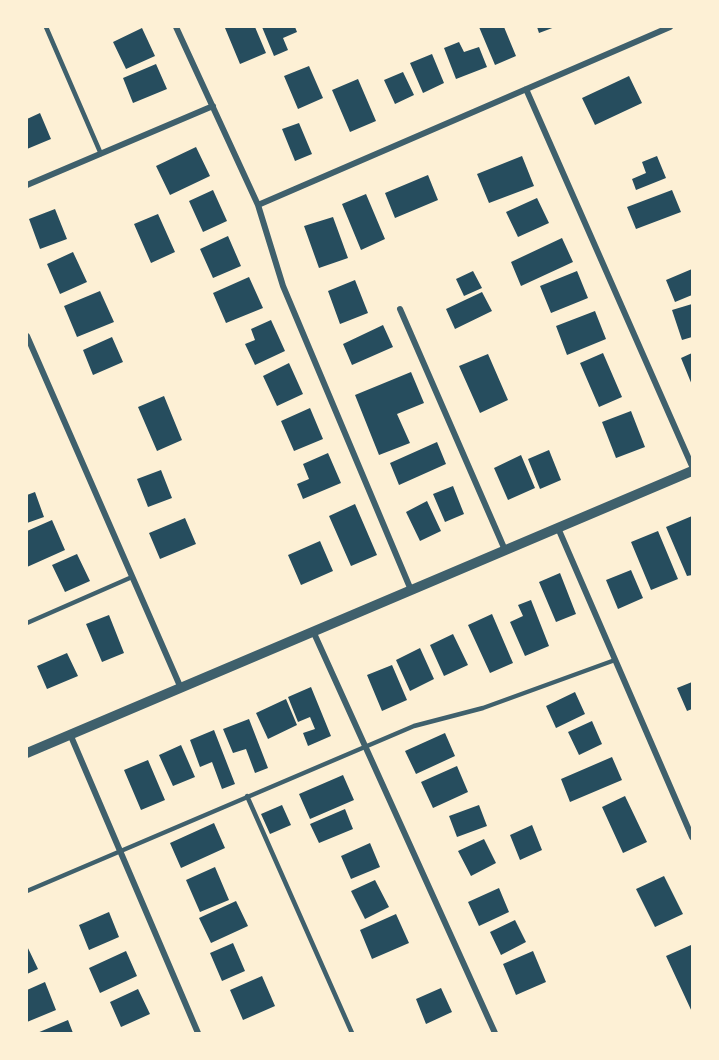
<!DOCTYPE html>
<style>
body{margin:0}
#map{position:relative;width:719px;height:1060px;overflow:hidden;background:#fdf0d5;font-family:"PT Sans",sans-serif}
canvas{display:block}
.frame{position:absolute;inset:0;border:28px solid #fdf0d5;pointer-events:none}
</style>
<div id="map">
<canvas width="719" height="1060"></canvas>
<div class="frame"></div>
</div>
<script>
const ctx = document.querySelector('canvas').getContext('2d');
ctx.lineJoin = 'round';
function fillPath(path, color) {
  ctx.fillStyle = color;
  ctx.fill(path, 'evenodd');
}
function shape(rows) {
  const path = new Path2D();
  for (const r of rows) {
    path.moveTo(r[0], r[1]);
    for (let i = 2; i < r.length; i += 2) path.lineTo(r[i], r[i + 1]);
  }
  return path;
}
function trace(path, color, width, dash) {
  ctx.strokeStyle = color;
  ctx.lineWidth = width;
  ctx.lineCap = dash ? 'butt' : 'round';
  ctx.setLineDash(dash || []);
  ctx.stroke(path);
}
fillPath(shape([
 [228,27,255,27,266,53,240,64,225,28],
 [262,27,295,27,297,32,283,38,288,50,274,56],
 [479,27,504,27,516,56,495,65],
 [537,27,555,27,539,33],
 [142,28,155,56,126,69,113,42],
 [459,42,464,52,479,47,487,67,456,79,444,48],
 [432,54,444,83,423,93,410,63],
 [156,64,167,89,133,103,123,78],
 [309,66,323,98,298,109,284,76],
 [403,72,414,95,395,104,384,80],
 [629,76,642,103,595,125,582,98],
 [358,79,376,121,350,132,332,90],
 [40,113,51,139,27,149,27,119],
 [299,123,312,154,295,161,282,129],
 [196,147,210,176,170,195,156,166],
 [522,156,534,186,489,203,477,174],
 [657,156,666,178,636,190,632,179,646,173,642,162],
 [428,175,438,200,395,218,385,193],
 [213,190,227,221,203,232,189,201],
 [672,190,681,212,636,229,627,207],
 [366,194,385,239,361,250,342,204],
 [537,198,549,223,518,237,506,212],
 [55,209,67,239,40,249,29,219],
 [158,214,175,252,151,263,134,224],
 [333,217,348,258,319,268,304,226],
 [228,236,241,266,213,278,200,249],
 [562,238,573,262,521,286,511,262],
 [73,252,87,282,60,294,47,264],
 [692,269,692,295,675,302,666,280],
 [473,271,482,288,464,296,456,279],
 [577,271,588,298,551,313,540,286],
 [249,277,263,308,226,323,213,293],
 [355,280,368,313,340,324,328,291],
 [100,291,114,322,77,337,64,306],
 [482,292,492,311,455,329,446,309],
 [692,304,692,337,682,340,672,310],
 [595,311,606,339,567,355,556,326],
 [271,320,285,351,255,365,245,344,255,340,251,329],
 [383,325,393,347,352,365,343,344],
 [112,337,123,362,93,375,83,350],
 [603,353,622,397,599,407,580,363],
 [692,353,692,385,681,358],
 [488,354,508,400,480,413,459,366],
 [289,363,303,394,277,406,263,376],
 [411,372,424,403,397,414,410,443,379,455,355,395],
 [164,396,182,440,157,451,138,407],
 [310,408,323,439,294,451,281,421],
 [631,411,645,447,616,458,602,422],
 [437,442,446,464,399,485,390,463],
 [549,450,561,480,540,489,528,459],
 [328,453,341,483,303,499,297,484,309,479,303,464],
 [521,455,535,488,508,500,494,468],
 [161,470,172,498,148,507,137,479],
 [453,486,464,514,445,522,433,494],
 [35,492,44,517,27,523,27,495],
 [427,501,441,531,420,541,406,512],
 [355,504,377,555,351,566,329,516],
 [692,516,692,575,687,576,666,527],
 [185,518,196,544,160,559,149,533],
 [52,520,65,550,27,567,27,531],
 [658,531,678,579,651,590,631,542],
 [320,541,333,571,301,585,288,555],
 [77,554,90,581,65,592,52,565],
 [631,570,643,598,618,609,606,580],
 [560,573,576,614,556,622,539,582],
 [531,600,549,646,525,656,510,622,523,616,518,605],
 [492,614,513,663,490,673,468,625],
 [109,615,124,653,102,662,86,624],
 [453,634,468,665,444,676,430,645],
 [420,648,434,679,410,691,396,660],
 [67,653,78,676,47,689,37,666],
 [392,665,407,700,382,711,367,675],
 [692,682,692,709,687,711,677,688],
 [311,687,331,736,308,746,303,733,315,729,310,717,298,722,288,697],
 [575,692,585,714,556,728,546,706],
 [286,699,297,725,268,739,256,713],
 [249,719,268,768,255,773,246,749,233,753,223,729],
 [592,721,602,744,579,755,568,732],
 [214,730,235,784,222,789,212,762,200,767,190,740],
 [445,733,455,756,416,774,405,751],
 [181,745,195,777,173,786,159,755],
 [612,757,622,780,570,802,561,779],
 [148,760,165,800,141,810,124,770],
 [457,766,468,792,433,808,421,782],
 [343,775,354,800,310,819,299,794],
 [625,796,647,842,623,853,602,807],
 [282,805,291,825,270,834,261,814],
 [479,805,487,826,457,837,449,816],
 [345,809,353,829,319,843,310,824],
 [214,823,225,848,181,868,170,843],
 [532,825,542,850,520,860,510,835],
 [484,839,496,863,471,876,458,851],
 [370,843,380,867,351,879,341,856],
 [215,867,229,900,200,912,186,880],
 [664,876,683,914,655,927,636,889],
 [375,880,389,907,365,919,351,891],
 [499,888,509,912,479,926,468,902],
 [236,901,248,926,211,943,199,918],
 [109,912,119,937,89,950,79,925],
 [396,914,409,943,372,959,360,930],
 [515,920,526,942,501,955,490,932],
 [233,943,245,971,222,981,210,953],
 [691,945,692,947,692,1012,666,956],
 [27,946,38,969,27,974],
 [126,951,137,976,100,993,89,968],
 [533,951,546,982,516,995,503,964],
 [262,976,275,1006,243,1020,230,990],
 [45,982,56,1010,27,1022,27,990],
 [441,988,452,1012,426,1024,416,999],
 [138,989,150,1014,121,1027,110,1002],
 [68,1020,73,1033,37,1033]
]), '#264d5e');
trace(shape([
 [46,27,101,154],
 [27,623,132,577],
 [247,796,352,1033],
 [27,891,414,726,483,708,615,660]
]), '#3f606c', 4.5);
trace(shape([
 [176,27,258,205,283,286,411,590],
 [526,89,692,466],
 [27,185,213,106],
 [258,205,670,27],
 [400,309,505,550],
 [27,336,180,686],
 [558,528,692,837],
 [313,631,495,1033],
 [70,734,198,1033]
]), '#3f606c', 6);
trace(shape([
 [27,753,692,471]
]), '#3f606c', 10);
</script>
